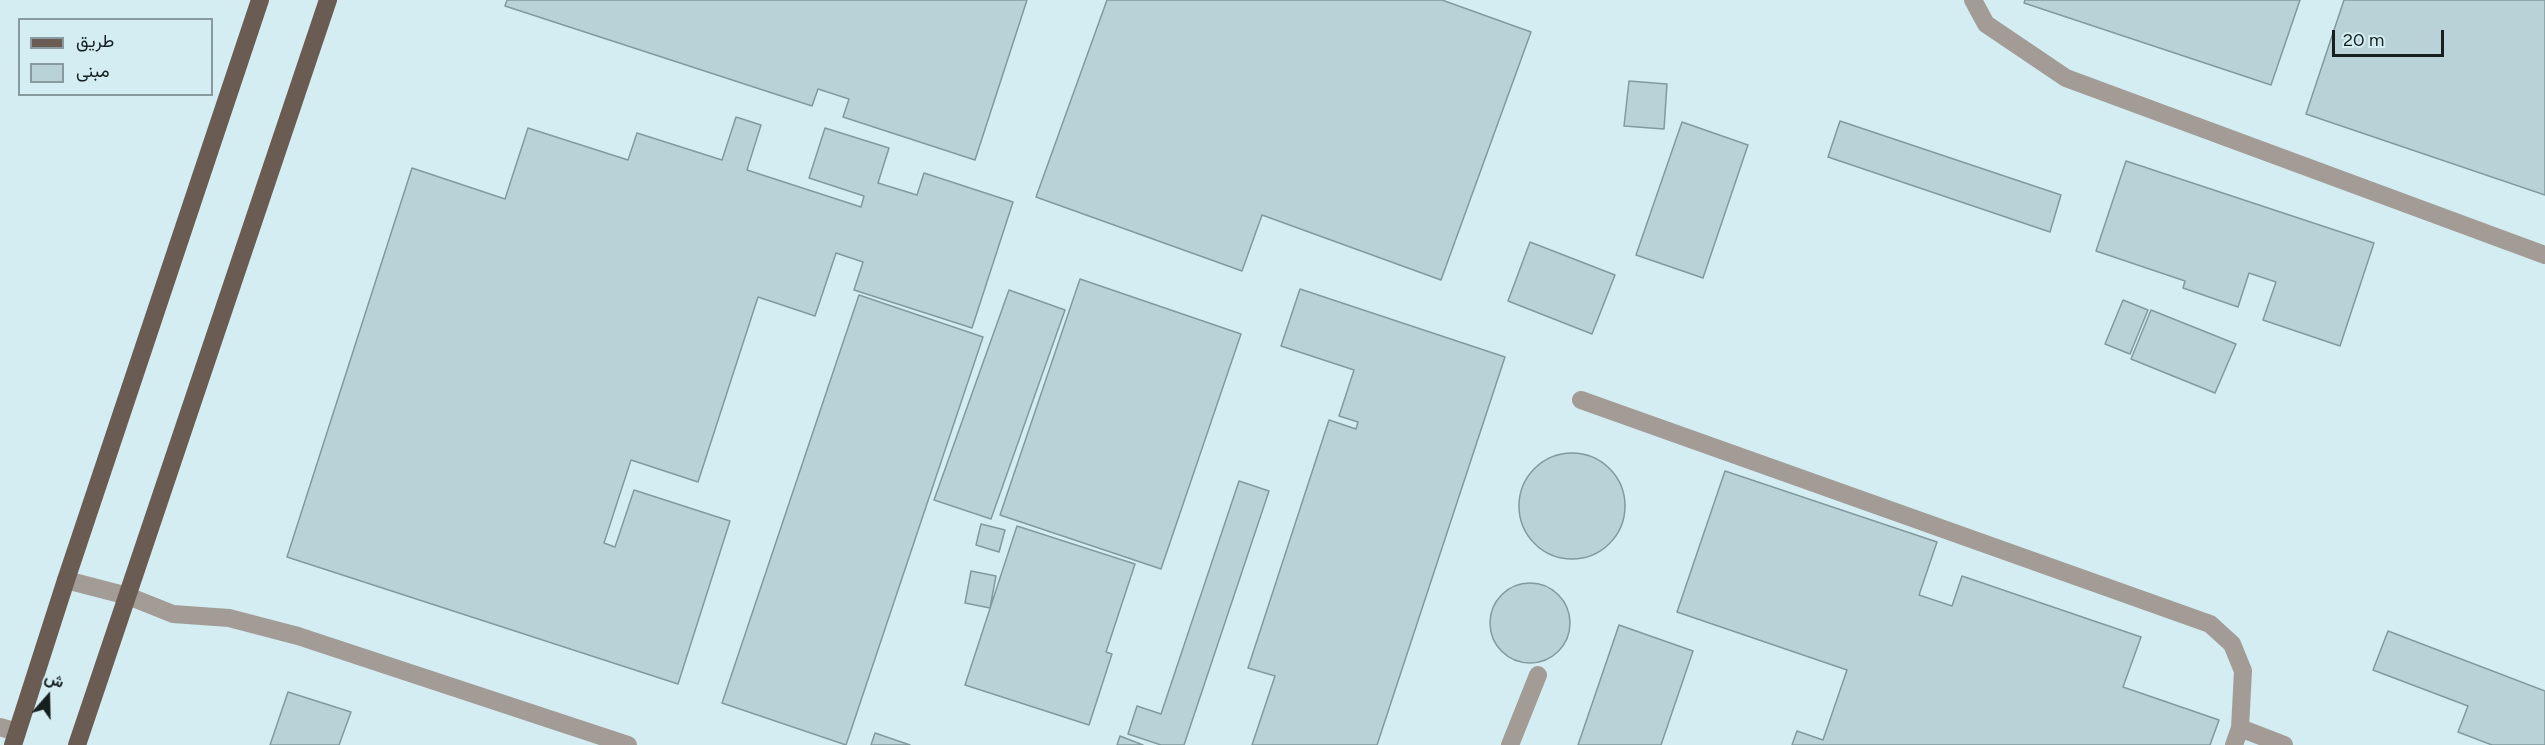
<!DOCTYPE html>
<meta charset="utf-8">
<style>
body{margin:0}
#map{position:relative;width:2545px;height:745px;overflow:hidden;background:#d3edf2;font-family:Figtree,Vazirmatn,sans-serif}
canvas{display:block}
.legend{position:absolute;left:18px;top:18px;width:195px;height:78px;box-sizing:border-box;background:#d3edf2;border:2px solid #879b9e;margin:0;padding:8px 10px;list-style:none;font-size:18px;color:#151f20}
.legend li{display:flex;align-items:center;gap:12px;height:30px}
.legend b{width:30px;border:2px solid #879b9e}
.north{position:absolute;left:18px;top:667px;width:60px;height:60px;-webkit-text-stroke:4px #d3edf2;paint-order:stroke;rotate:20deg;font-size:16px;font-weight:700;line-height:24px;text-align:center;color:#151f20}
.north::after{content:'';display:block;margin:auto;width:21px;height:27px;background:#151f20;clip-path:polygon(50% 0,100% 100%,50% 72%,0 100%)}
.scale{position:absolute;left:2332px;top:30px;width:112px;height:27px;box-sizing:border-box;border:3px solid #151f20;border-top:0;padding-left:8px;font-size:18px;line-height:21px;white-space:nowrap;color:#151f20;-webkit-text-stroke:4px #d3edf2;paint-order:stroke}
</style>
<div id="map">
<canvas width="2545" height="745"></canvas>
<ul class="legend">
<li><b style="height:8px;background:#6b5c53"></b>طريق</li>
<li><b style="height:16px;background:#b9d2d7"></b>مبنى</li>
</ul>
<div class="north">ش</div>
<div class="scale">20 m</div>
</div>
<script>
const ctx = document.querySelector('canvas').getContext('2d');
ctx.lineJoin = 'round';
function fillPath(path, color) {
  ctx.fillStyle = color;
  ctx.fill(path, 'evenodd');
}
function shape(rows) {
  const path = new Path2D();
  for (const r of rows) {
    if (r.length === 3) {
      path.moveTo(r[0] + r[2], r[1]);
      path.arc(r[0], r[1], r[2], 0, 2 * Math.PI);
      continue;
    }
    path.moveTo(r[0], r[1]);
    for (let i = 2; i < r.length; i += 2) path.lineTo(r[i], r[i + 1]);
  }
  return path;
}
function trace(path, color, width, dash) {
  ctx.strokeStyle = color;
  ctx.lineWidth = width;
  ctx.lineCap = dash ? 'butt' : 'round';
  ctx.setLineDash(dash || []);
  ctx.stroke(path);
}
const building = shape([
 [507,0,1027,0,975,160,843,117,849,99,818,89,812,106,505,6,507,0],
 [1107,0,1442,0,1531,32,1441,280,1262,215,1242,271,1036,197,1107,0],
 [2025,0,2300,0,2271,85,2024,3,2025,0],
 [2344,0,2545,0,2545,195,2306,114,2344,0],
 [1629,81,1667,84,1664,129,1624,126,1629,81],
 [736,117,761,125,747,170,861,207,864,196,809,178,825,128,889,148,878,183,917,195,924,173,1013,202,972,328,854,290,863,262,836,253,815,316,758,297,698,482,631,460,604,543,615,547,634,490,730,521,678,684,287,557,412,168,505,199,528,128,628,160,637,133,722,160,736,117],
 [1840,121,2061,195,2050,232,1828,157,1840,121],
 [1682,122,1748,145,1703,278,1636,255,1682,122],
 [2126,161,2374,243,2340,346,2263,320,2276,282,2249,273,2238,307,2183,288,2185,281,2096,251,2126,161],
 [1530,242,1615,275,1592,334,1508,301,1530,242],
 [1080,279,1241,334,1161,569,1000,515,1080,279],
 [1300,289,1505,357,1377,745,1252,745,1275,676,1248,668,1329,420,1356,429,1358,422,1339,416,1354,370,1281,346,1300,289],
 [1009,290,1065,310,991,519,934,500,1009,290],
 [859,295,983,337,846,745,722,703,859,295],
 [2123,300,2148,310,2130,354,2105,344,2123,300],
 [2151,310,2236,344,2215,393,2131,359,2151,310],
 [1572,506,53],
 [1725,471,1937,542,1919,595,1952,606,1962,576,2141,637,2123,687,2219,720,2210,745,1792,745,1797,731,1823,740,1847,670,1677,612,1725,471],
 [1239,481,1269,491,1184,745,1161,745,1128,734,1137,706,1161,714,1239,481],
 [981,524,1005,530,999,552,976,545,981,524],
 [1017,526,1135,564,1106,652,1112,654,1089,725,965,685,1017,526],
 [971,571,996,576,990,608,965,603,971,571],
 [1530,623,40],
 [1619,625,1693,651,1661,745,1578,745,1619,625],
 [2388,631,2545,691,2545,745,2492,745,2458,732,2468,706,2373,670,2388,631],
 [288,692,351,712,339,745,270,745,288,692],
 [875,733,910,745,871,745,875,733],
 [1120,736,1143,745,1117,745,1120,736]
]);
fillPath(building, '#b9d2d7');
trace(building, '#819a9e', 1.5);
trace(shape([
 [1973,0,1986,24,2066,78,2545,255],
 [1581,400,2210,624,2232,644,2243,671,2240,728,2234,745],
 [66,580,128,596,173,614,229,618,298,636,628,745],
 [0,727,17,732],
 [2240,728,2284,745],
 [1510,745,1538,675]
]), '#a39b96', 18);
trace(shape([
 [13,745,66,580,260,0],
 [77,745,328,0]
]), '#6b5c53', 18);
</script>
